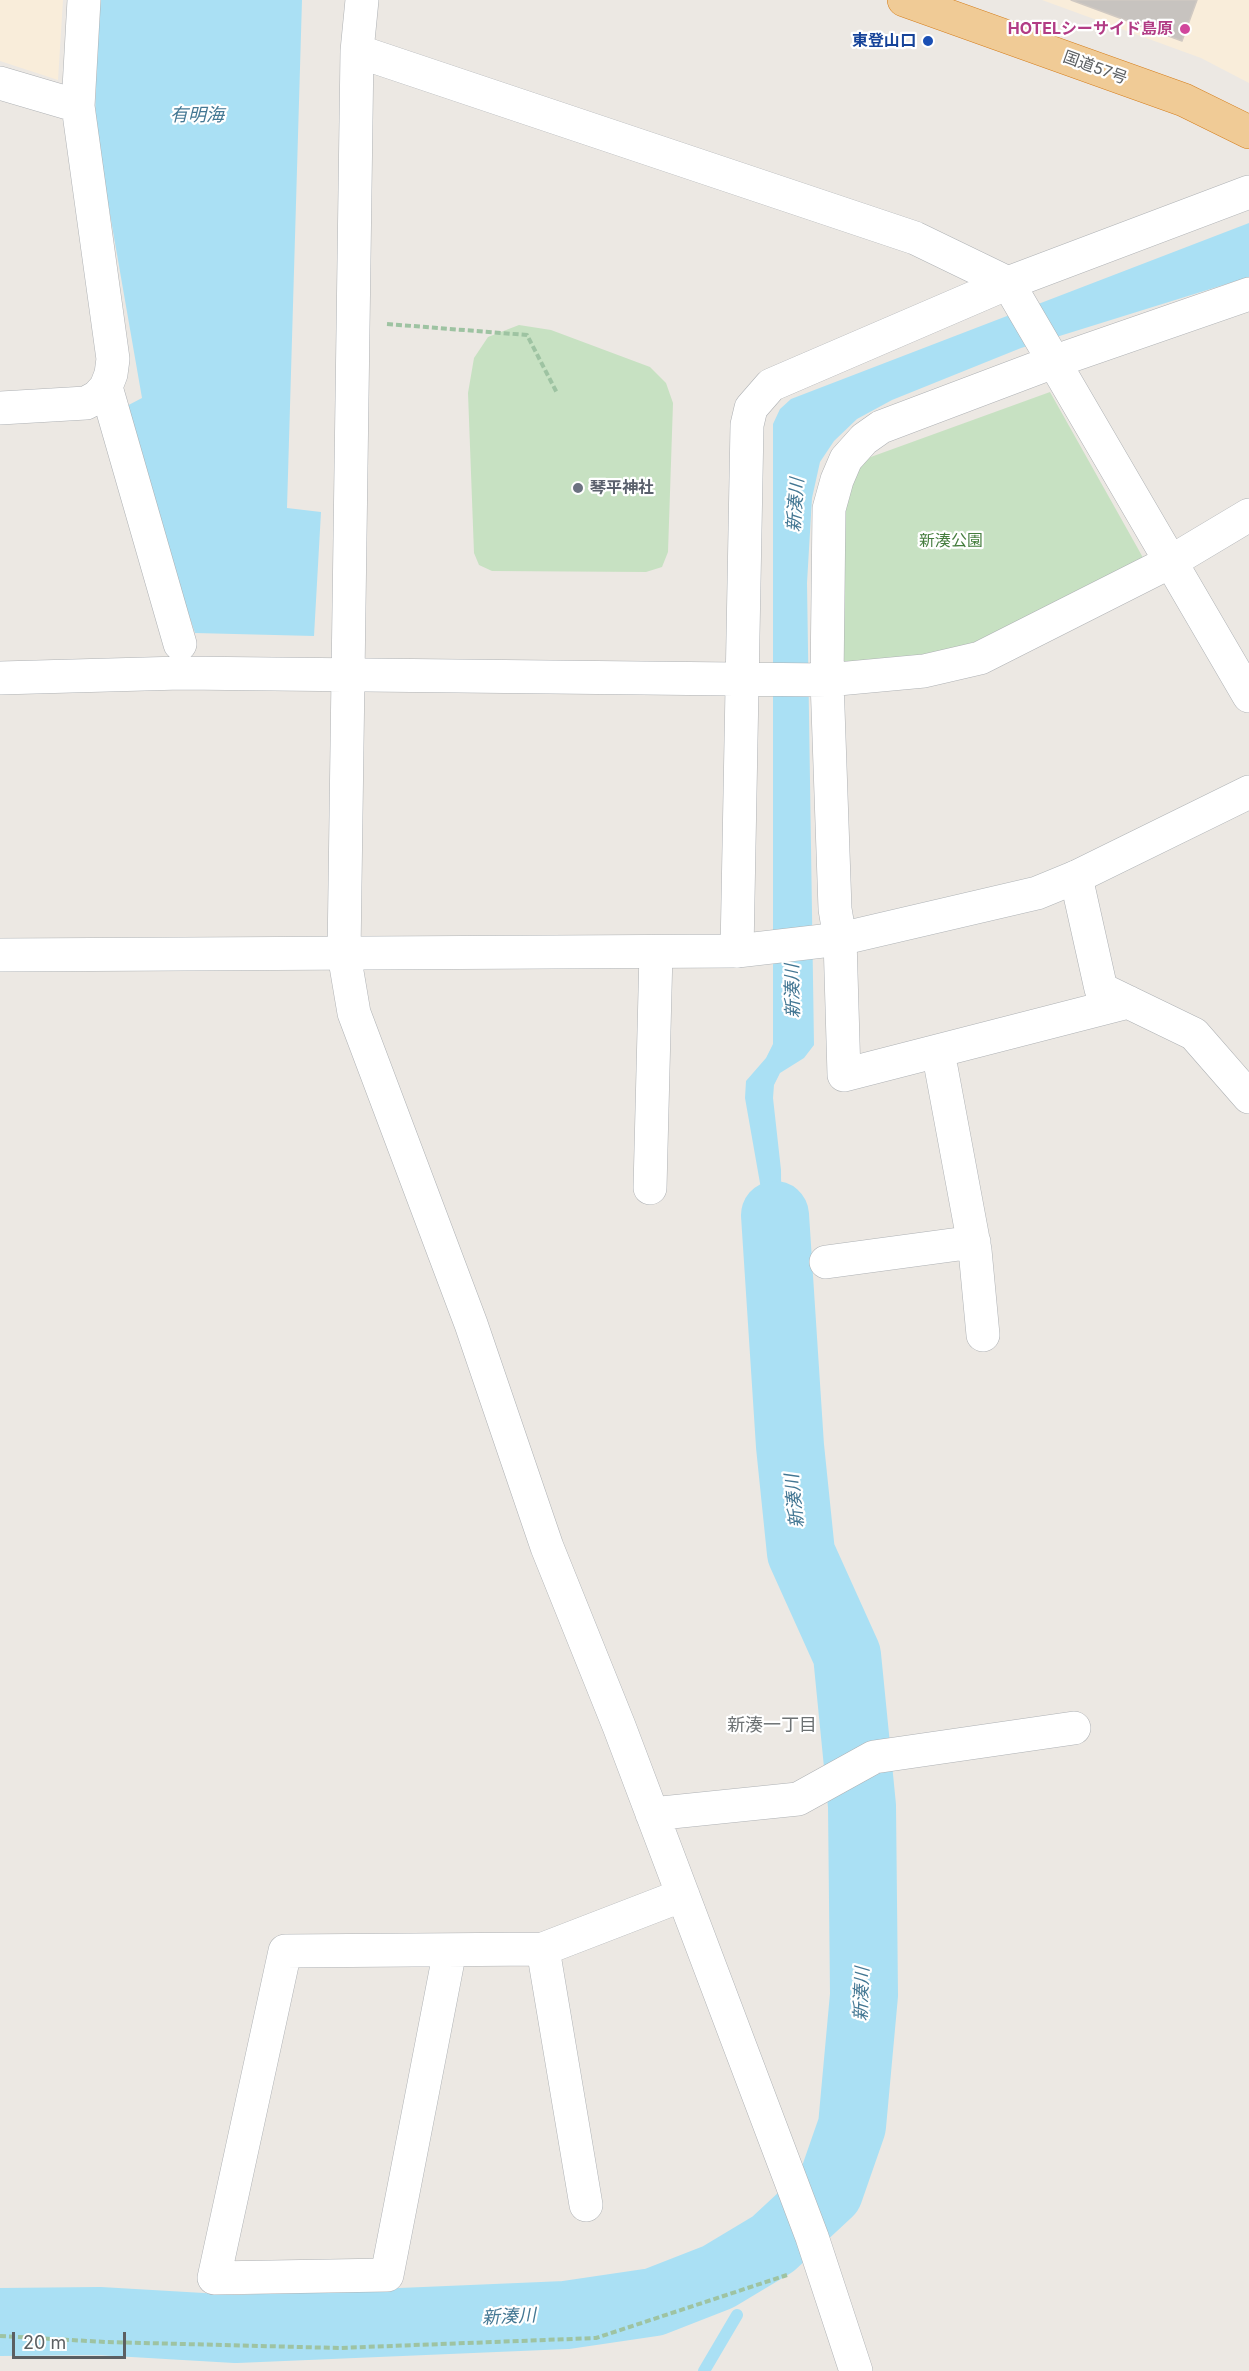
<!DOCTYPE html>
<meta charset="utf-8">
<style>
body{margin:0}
#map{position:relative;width:1249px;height:2371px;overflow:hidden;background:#ece8e3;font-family:Inter,sans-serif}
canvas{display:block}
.scale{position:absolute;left:12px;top:2332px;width:114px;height:27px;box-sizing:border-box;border:3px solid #5b5f62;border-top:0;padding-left:8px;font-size:18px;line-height:21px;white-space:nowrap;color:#5b5f62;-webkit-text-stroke:4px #fff;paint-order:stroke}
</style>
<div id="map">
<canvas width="1249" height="2371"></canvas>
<div class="scale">20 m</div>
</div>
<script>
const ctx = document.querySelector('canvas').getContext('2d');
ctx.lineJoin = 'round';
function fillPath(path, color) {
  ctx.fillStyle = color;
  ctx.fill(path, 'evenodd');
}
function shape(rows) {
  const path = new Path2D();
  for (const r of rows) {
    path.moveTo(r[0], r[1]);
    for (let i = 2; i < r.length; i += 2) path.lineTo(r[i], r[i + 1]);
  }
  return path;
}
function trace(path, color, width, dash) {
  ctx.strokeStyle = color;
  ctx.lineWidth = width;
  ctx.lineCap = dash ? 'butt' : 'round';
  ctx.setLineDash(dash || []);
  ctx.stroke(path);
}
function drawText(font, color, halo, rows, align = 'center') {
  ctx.font = font + ' Inter,"Noto Sans JP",sans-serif';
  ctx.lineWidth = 4.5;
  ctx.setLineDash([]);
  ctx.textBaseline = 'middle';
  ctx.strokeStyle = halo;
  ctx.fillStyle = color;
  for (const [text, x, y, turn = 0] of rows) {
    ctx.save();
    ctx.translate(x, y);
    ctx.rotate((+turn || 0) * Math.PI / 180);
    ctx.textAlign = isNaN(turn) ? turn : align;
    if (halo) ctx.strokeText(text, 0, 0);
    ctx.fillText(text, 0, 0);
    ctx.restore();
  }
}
fillPath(shape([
 [0,0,63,0,58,80,0,61],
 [1042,0,1249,0,1249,83,1201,58]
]), '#f9edda');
fillPath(shape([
 [519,325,551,330,650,367,666,383,673,403,668,552,662,567,646,572,492,571,479,565,474,553,468,393,474,358,488,337],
 [1050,392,1146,563,980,649,838,667,844,517,857,462]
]), '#c7e1c2');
fillPath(shape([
 [97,0,302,0,287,508,321,512,314,636,195,633,119,410,142,398,95,128],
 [1249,223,1249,277,1021,348,892,400,857,419,834,441,820,462,812,498,807,583,814,1045,804,1058,780,1073,774,1085,773,1098,781,1170,782,1308,745,1098,746,1081,766,1058,773,1044,773,424,780,409,791,399]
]), '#aae0f4');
trace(shape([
 [765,2262,773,2244],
 [704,2371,737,2315]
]), '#aae0f4', 12);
trace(shape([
 [0,2322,99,2321,236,2329,566,2315,654,2302,718,2277,773,2244,829,2192,852,2126,864,1995,862,1806,847,1655,801,1553,790,1446,775,1215]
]), '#aae0f4', 68);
const building = shape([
 [1071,0,1197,0,1182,41,1071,0]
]);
fillPath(building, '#c7c3bf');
trace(building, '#d0c9c2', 1.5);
const street = shape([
 [362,0,357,51,344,954,354,1013,471,1324,547,1547,619,1726,812,2237,856,2371],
 [357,51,915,238,1008,283,1249,696],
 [0,83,78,106],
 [106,387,180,644],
 [0,408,86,403,97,397,106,387,111,374,113,359,78,106,84,0],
 [0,678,181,673,827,680,924,671,980,658,1172,561,1249,515],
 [1076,877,1101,989,1194,1034,1249,1097],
 [737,951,747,425,751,408,771,385,1008,283,1249,192],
 [1128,1002,844,1075,840,939,835,909,827,680,829,509,837,480,846,459,864,439,881,427,1053,362,1249,294],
 [938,1051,975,1250,983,1335],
 [650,1188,656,952],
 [826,1262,974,1242],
 [652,1814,798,1799,874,1757,1074,1728],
 [450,1950,387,2275,214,2278,285,1951,543,1949],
 [586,2205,543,1949,683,1895]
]);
const secondary = shape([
 [0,955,737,951,840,939,1037,893,1076,877,1249,792]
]);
const highway = shape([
 [904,0,1184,100,1249,132]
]);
trace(street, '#aeb1b4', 34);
trace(secondary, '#afb3b6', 34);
trace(highway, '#d47d1b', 34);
trace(shape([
 [387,324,527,335,557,393],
 [0,2336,106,2342,339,2348,596,2338,787,2275]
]), '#9ec3a2', 4, [6, 3]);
trace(street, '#fff', 33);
trace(secondary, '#fff', 33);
trace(highway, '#f0cb96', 33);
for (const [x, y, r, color] of [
 [1185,29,6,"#d1479c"],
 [928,41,6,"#1a4fb4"],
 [578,488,6,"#6b7280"]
]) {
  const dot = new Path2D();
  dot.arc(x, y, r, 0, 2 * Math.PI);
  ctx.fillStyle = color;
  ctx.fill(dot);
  trace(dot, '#fff', 2);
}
drawText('bold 16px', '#b23c85', '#fff', [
 ["HOTELシーサイド島原",1173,29]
], 'right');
drawText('bold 16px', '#164399', '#fff', [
 ["東登山口",916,41]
], 'right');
drawText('16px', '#5b5f62', '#fff', [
 ["国道57号",1095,68,20]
]);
drawText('bold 16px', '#5b616d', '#fff', [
 ["琴平神社",590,488]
], 'left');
drawText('16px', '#457d3e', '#fff', [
 ["新湊公園",951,541]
]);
drawText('italic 18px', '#437793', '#fff', [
 ["有明海",197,116],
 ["新湊川",796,505,-86],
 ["新湊川",793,991,-91],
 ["新湊川",795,1501,-96],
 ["新湊川",862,1994,-88],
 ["新湊川",509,2317,-3]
]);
drawText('18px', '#6c7173', '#fff', [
 ["新湊一丁目",772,1726]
]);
</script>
